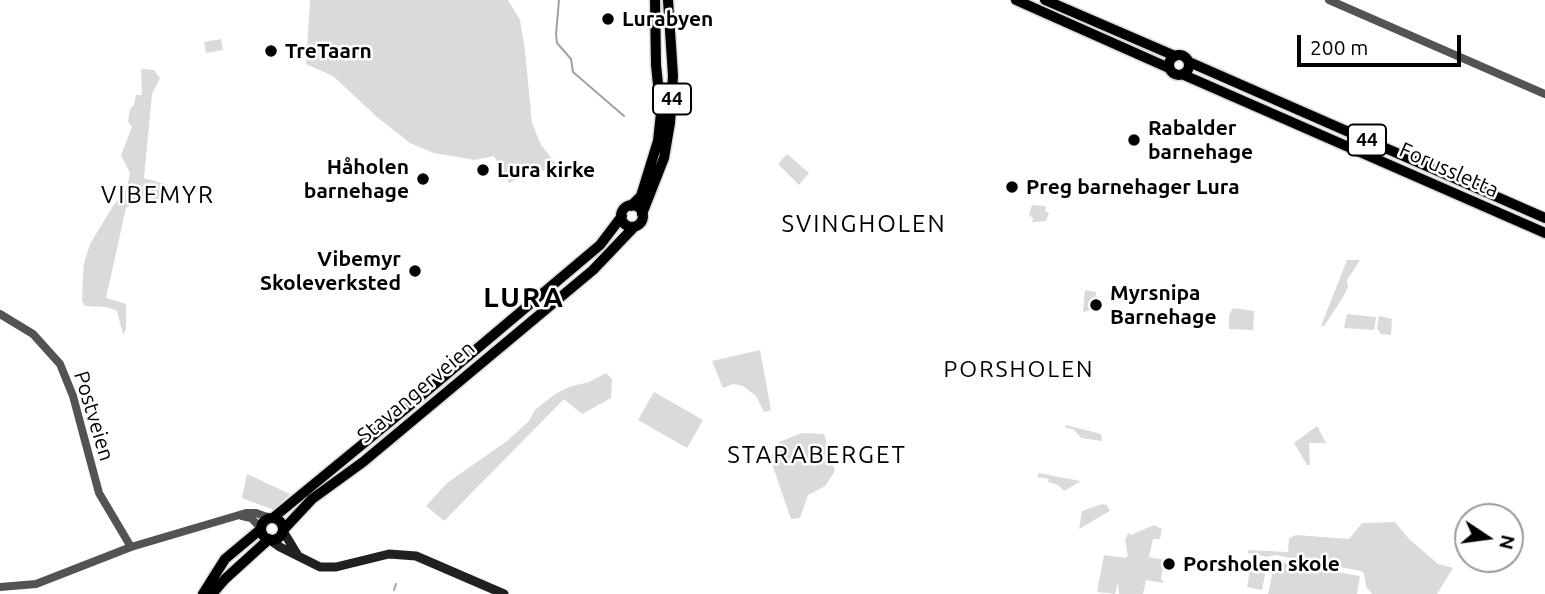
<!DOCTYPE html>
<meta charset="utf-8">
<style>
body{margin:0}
#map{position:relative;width:1545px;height:594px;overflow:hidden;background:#fff;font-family:Ubuntu,sans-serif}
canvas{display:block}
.north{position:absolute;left:1454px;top:503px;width:70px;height:70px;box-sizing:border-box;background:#fff;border:2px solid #999;border-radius:50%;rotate:103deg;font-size:19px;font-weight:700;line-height:28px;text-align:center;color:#000}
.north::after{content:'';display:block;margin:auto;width:24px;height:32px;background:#000;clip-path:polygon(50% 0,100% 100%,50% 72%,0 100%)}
.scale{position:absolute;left:1297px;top:35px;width:164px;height:32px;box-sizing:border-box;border:4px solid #000;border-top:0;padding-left:9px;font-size:21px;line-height:24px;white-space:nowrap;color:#000;-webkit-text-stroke:5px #fff;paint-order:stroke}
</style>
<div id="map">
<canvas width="1545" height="594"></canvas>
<div class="north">N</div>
<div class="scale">200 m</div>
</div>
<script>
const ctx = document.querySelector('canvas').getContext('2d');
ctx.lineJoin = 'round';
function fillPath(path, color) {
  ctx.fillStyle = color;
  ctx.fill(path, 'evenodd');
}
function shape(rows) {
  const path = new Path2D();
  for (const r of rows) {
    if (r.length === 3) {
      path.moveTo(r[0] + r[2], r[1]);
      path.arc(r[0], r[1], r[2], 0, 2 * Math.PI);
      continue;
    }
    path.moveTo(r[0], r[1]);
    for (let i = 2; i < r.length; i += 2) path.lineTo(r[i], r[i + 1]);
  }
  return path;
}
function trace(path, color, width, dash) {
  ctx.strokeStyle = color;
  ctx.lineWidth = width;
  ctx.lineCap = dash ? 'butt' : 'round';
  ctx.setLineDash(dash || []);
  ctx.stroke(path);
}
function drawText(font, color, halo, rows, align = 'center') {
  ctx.font = font + ' Ubuntu,sans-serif';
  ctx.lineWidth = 5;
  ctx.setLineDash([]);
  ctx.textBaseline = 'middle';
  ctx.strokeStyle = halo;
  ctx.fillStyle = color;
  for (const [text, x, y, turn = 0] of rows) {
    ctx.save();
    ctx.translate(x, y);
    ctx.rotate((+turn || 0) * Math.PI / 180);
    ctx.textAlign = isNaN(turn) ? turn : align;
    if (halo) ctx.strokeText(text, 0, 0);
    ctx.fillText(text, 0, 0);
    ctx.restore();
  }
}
fillPath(shape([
 [310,0,508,0,520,20,525,51,532,123,541,145,556,164,539,173,527,174,509,183,494,156,475,160,433,153,410,143,377,117,333,76,306,64],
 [221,39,223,50,206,53,204,42],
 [141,69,154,70,160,78,152,94,144,178,165,184,168,200,137,202,126,208,106,298,126,304,126,329,123,335,117,311,107,307,85,306,82,301,83,276,84,263,90,244,113,206,127,188,130,173,121,155,132,127,128,121,130,109,134,105,136,95,142,95],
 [787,154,809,173,799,185,778,164],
 [1032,205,1046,206,1045,211,1049,213,1046,221,1032,222,1033,218,1029,215],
 [1347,260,1360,260,1347,280,1348,287,1342,299,1324,326,1321,326],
 [1085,290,1096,292,1095,300,1098,303,1096,309,1083,312],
 [1233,308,1254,311,1253,330,1229,329,1229,315],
 [1347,314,1376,317,1374,330,1344,328],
 [1379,316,1392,319,1391,335,1381,334,1377,328],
 [760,350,771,410,764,412,756,396,743,386,733,384,723,388,712,361],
 [606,373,612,379,611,398,582,414,564,399,444,521,426,506,447,483,507,441,529,421,535,410,555,394,569,387,589,382],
 [654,392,703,420,687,448,638,420],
 [1066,425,1101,434,1102,441,1081,438,1073,429,1066,428],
 [1317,426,1326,443,1309,443,1310,465,1307,465,1294,443],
 [802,433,824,434,835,471,825,486,808,495,800,518,791,519,770,458,779,442],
 [1039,473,1059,477,1081,481,1064,491,1058,485,1048,482,1049,479,1037,477],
 [247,474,290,494,274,510,242,498],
 [1102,504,1107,505,1110,511,1079,529,1082,511],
 [1395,522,1409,539,1438,564,1453,568,1437,594,1372,594,1366,586,1364,573,1361,571,1275,555,1267,557,1248,553,1248,550,1288,552,1289,538,1296,535,1349,539,1362,523],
 [1154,525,1162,529,1161,533,1160,539,1153,539,1149,557,1164,560,1161,579,1163,580,1163,583,1146,580,1143,594,1119,594,1118,582,1115,594,1097,592,1104,555,1125,558,1128,556,1125,540,1128,533,1131,535],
 [1252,560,1267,563,1262,590,1247,587],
 [1275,561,1360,576,1357,594,1268,594]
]), '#dadada');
trace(shape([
 [559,0,556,34,557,43,571,59,573,72,624,116],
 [394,590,396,584]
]), '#a1a1a1', 2);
const primary = shape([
 [1016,0,1169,68],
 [1045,0,1175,56],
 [1179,65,10],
 [1189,62,1545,218],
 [1184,75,1545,233],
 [632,216,11],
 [631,206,641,196,658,141,661,113,656,65,655,0],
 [642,214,664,158,670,123,673,76,668,0],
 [274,517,409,406,600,245,622,216],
 [272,529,11],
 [284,529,312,499,363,462,593,270,634,227],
 [203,594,225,559,261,529],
 [212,594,225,579,269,539]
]);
trace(primary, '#dbdbdb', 13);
trace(shape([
 [1329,0,1545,94],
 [0,314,33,334,60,364,73,396,99,493,131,547],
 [242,516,251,518,261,528],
 [0,587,36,584,131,547,246,513,256,513,270,518]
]), '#535353', 8);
trace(shape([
 [283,531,297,554],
 [270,540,280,547,320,567,336,567,389,554,416,556,504,594]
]), '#202020', 9);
trace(primary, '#000', 10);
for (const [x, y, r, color] of [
 [608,19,7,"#000"],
 [271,51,7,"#000"],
 [1134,140,7,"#000"],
 [483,170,7,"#000"],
 [423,179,7,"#000"],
 [1012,187,7,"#000"],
 [415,271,7,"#000"],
 [1096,305,7,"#000"],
 [1169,564,7,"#000"]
]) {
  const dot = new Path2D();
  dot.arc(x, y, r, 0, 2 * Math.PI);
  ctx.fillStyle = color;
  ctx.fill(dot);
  trace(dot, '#fff', 2.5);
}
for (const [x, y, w] of [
 [672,99,38],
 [1367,140,38]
]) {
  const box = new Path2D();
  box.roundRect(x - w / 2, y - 15.5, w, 31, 5);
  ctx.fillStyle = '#fff';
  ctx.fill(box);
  trace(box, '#000', 2);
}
drawText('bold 19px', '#000', null, [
 ["44",672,99],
 ["44",1367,140]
]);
drawText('bold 21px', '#000', '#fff', [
 ["Lurabyen",622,19],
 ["TreTaarn",285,51],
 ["Rabalder",1148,128],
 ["barnehage",1148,152],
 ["Håholen",409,167,"right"],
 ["barnehage",409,191,"right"],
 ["Lura kirke",497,170],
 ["Preg barnehager Lura",1026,187],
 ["Vibemyr",401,259,"right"],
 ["Skoleverksted",401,283,"right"],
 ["Myrsnipa",1110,293],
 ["Barnehage",1110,317],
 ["Porsholen skole",1183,564]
], 'left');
drawText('21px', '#000', '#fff', [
 ["Forussletta",1449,170,24],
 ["Stavangerveien",416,392,-40],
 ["Postveien",94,416,73]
]);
ctx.letterSpacing = '2px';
drawText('23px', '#000', '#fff', [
 ["PORSHOLEN",1019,369]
]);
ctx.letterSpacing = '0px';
ctx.letterSpacing = '2px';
drawText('24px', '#000', '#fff', [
 ["VIBEMYR",158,195],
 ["SVINGHOLEN",864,224],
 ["STARABERGET",817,455]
]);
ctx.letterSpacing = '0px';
ctx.letterSpacing = '2px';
drawText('bold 28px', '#000', '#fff', [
 ["LURA",524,298]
]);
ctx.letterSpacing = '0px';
</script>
